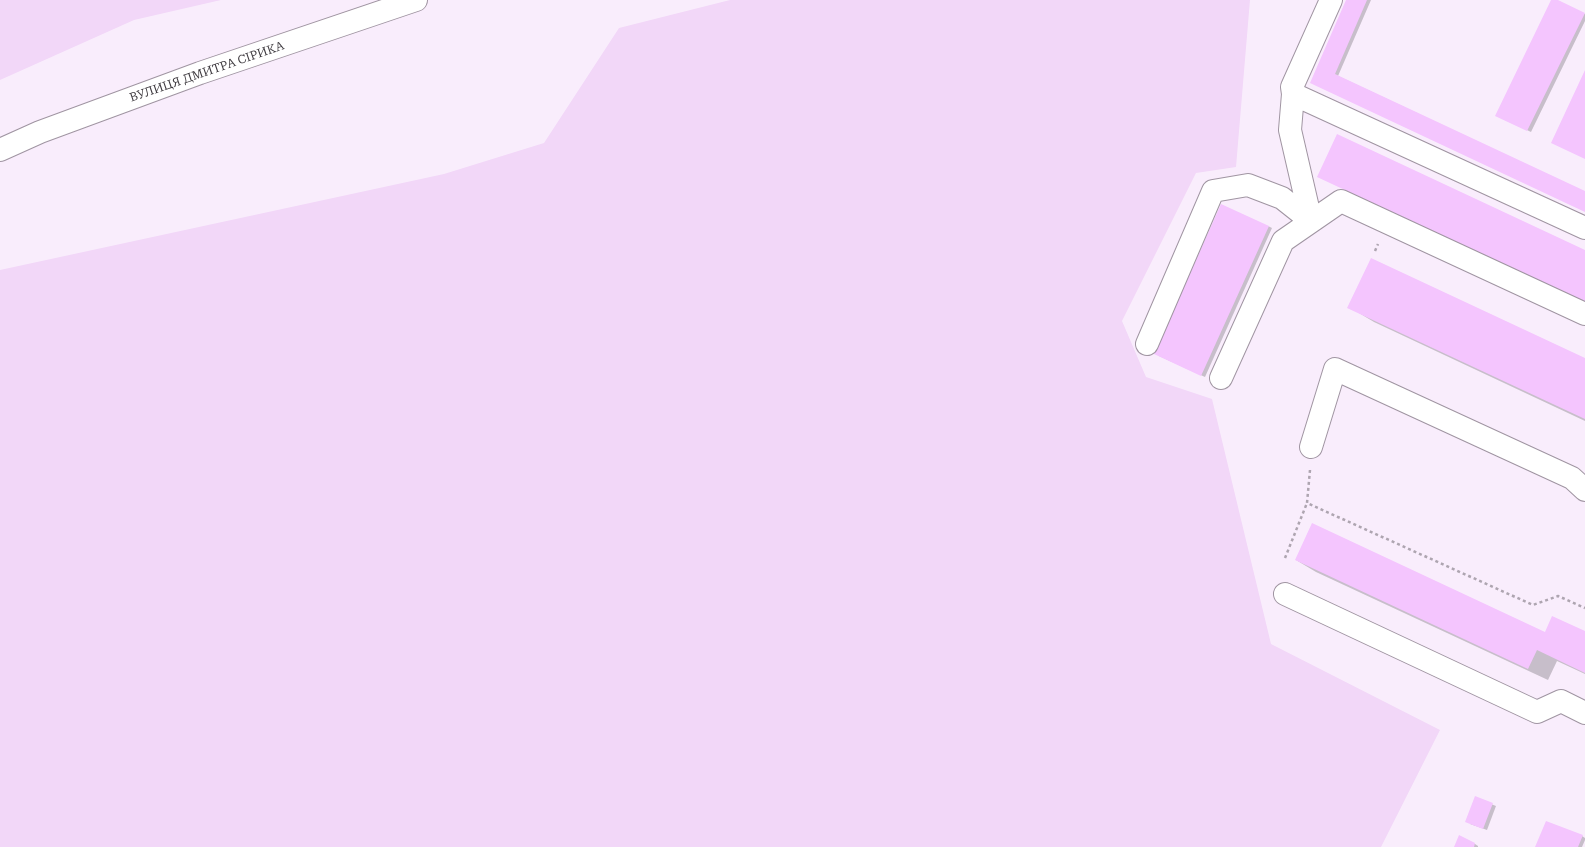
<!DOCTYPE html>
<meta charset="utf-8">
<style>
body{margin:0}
canvas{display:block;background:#f9edfc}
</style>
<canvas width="1585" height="847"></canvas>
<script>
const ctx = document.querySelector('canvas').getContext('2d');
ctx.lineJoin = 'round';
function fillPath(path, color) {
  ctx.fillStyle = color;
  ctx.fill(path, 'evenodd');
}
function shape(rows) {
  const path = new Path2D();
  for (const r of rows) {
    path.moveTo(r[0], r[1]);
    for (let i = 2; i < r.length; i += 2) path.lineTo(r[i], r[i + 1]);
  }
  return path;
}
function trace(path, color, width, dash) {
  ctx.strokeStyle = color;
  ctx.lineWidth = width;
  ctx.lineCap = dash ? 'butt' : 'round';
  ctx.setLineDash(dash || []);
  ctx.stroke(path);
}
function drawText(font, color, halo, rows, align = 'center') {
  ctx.font = font + ' "Roboto Serif",serif';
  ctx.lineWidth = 4;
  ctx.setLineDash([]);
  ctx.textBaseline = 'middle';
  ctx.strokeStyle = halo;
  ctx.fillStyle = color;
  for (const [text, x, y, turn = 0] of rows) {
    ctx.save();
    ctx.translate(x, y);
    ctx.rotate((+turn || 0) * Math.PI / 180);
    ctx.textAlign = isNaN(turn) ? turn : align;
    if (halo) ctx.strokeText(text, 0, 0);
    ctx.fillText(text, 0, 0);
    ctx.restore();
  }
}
fillPath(shape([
 [0,0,221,0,134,20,0,80],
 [730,0,1250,0,1236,167,1196,173,1122,321,1146,377,1212,399,1271,644,1440,730,1381,847,0,847,0,270,444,174,544,143,619,28]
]), '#f2d7f8');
fillPath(shape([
 [1347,0,1371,0,1338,76,1585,192,1585,211,1315,84],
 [1552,0,1556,0,1585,14,1585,21,1531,132,1500,117],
 [1268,226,1272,228,1205,377,1159,356],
 [1349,307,1585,359,1585,421,1374,322],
 [1296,560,1545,633,1585,632,1585,674,1557,661,1548,680,1316,572],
 [1476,798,1496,806,1487,830,1470,824],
 [1582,836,1585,838,1585,840,1582,847,1538,847],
 [1459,837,1475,844,1478,846,1478,847,1455,847]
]), '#0003');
fillPath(shape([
 [1346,0,1367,0,1335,74,1585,191,1585,212,1310,83],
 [1551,0,1558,0,1585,13,1527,131,1495,116],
 [1585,70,1585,159,1551,143],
 [1337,134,1585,250,1585,302,1317,177],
 [1221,204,1269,226,1201,376,1154,354],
 [1371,258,1585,358,1585,419,1347,308],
 [1312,523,1545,632,1552,616,1585,631,1585,673,1537,650,1528,669,1295,560],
 [1475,796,1493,803,1483,829,1465,822],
 [1546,821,1583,835,1578,847,1535,847],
 [1459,835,1475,843,1474,847,1454,847]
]), '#f4c5fe');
const minor = shape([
 [1293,94,1585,228],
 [0,150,40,132,200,73,416,0],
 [1311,221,1290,130,1293,94,1292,87,1331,0],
 [1147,344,1213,191,1248,185,1282,198,1311,221],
 [1221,378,1283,241,1341,201,1585,314],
 [1311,447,1335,369,1572,478,1585,490],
 [1285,594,1537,712,1561,701,1585,713]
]);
trace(minor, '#a095a2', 24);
trace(shape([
 [1375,251,1378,244],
 [1310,470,1307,503,1533,605,1558,596,1585,608],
 [1285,558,1307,503]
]), '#aea5b0', 2.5, [3, 3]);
trace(minor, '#fff', 22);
drawText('12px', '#3f3b40', '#fff', [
 ["ВУЛИЦЯ ДМИТРА СІРИКА",207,72,-19]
]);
</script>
